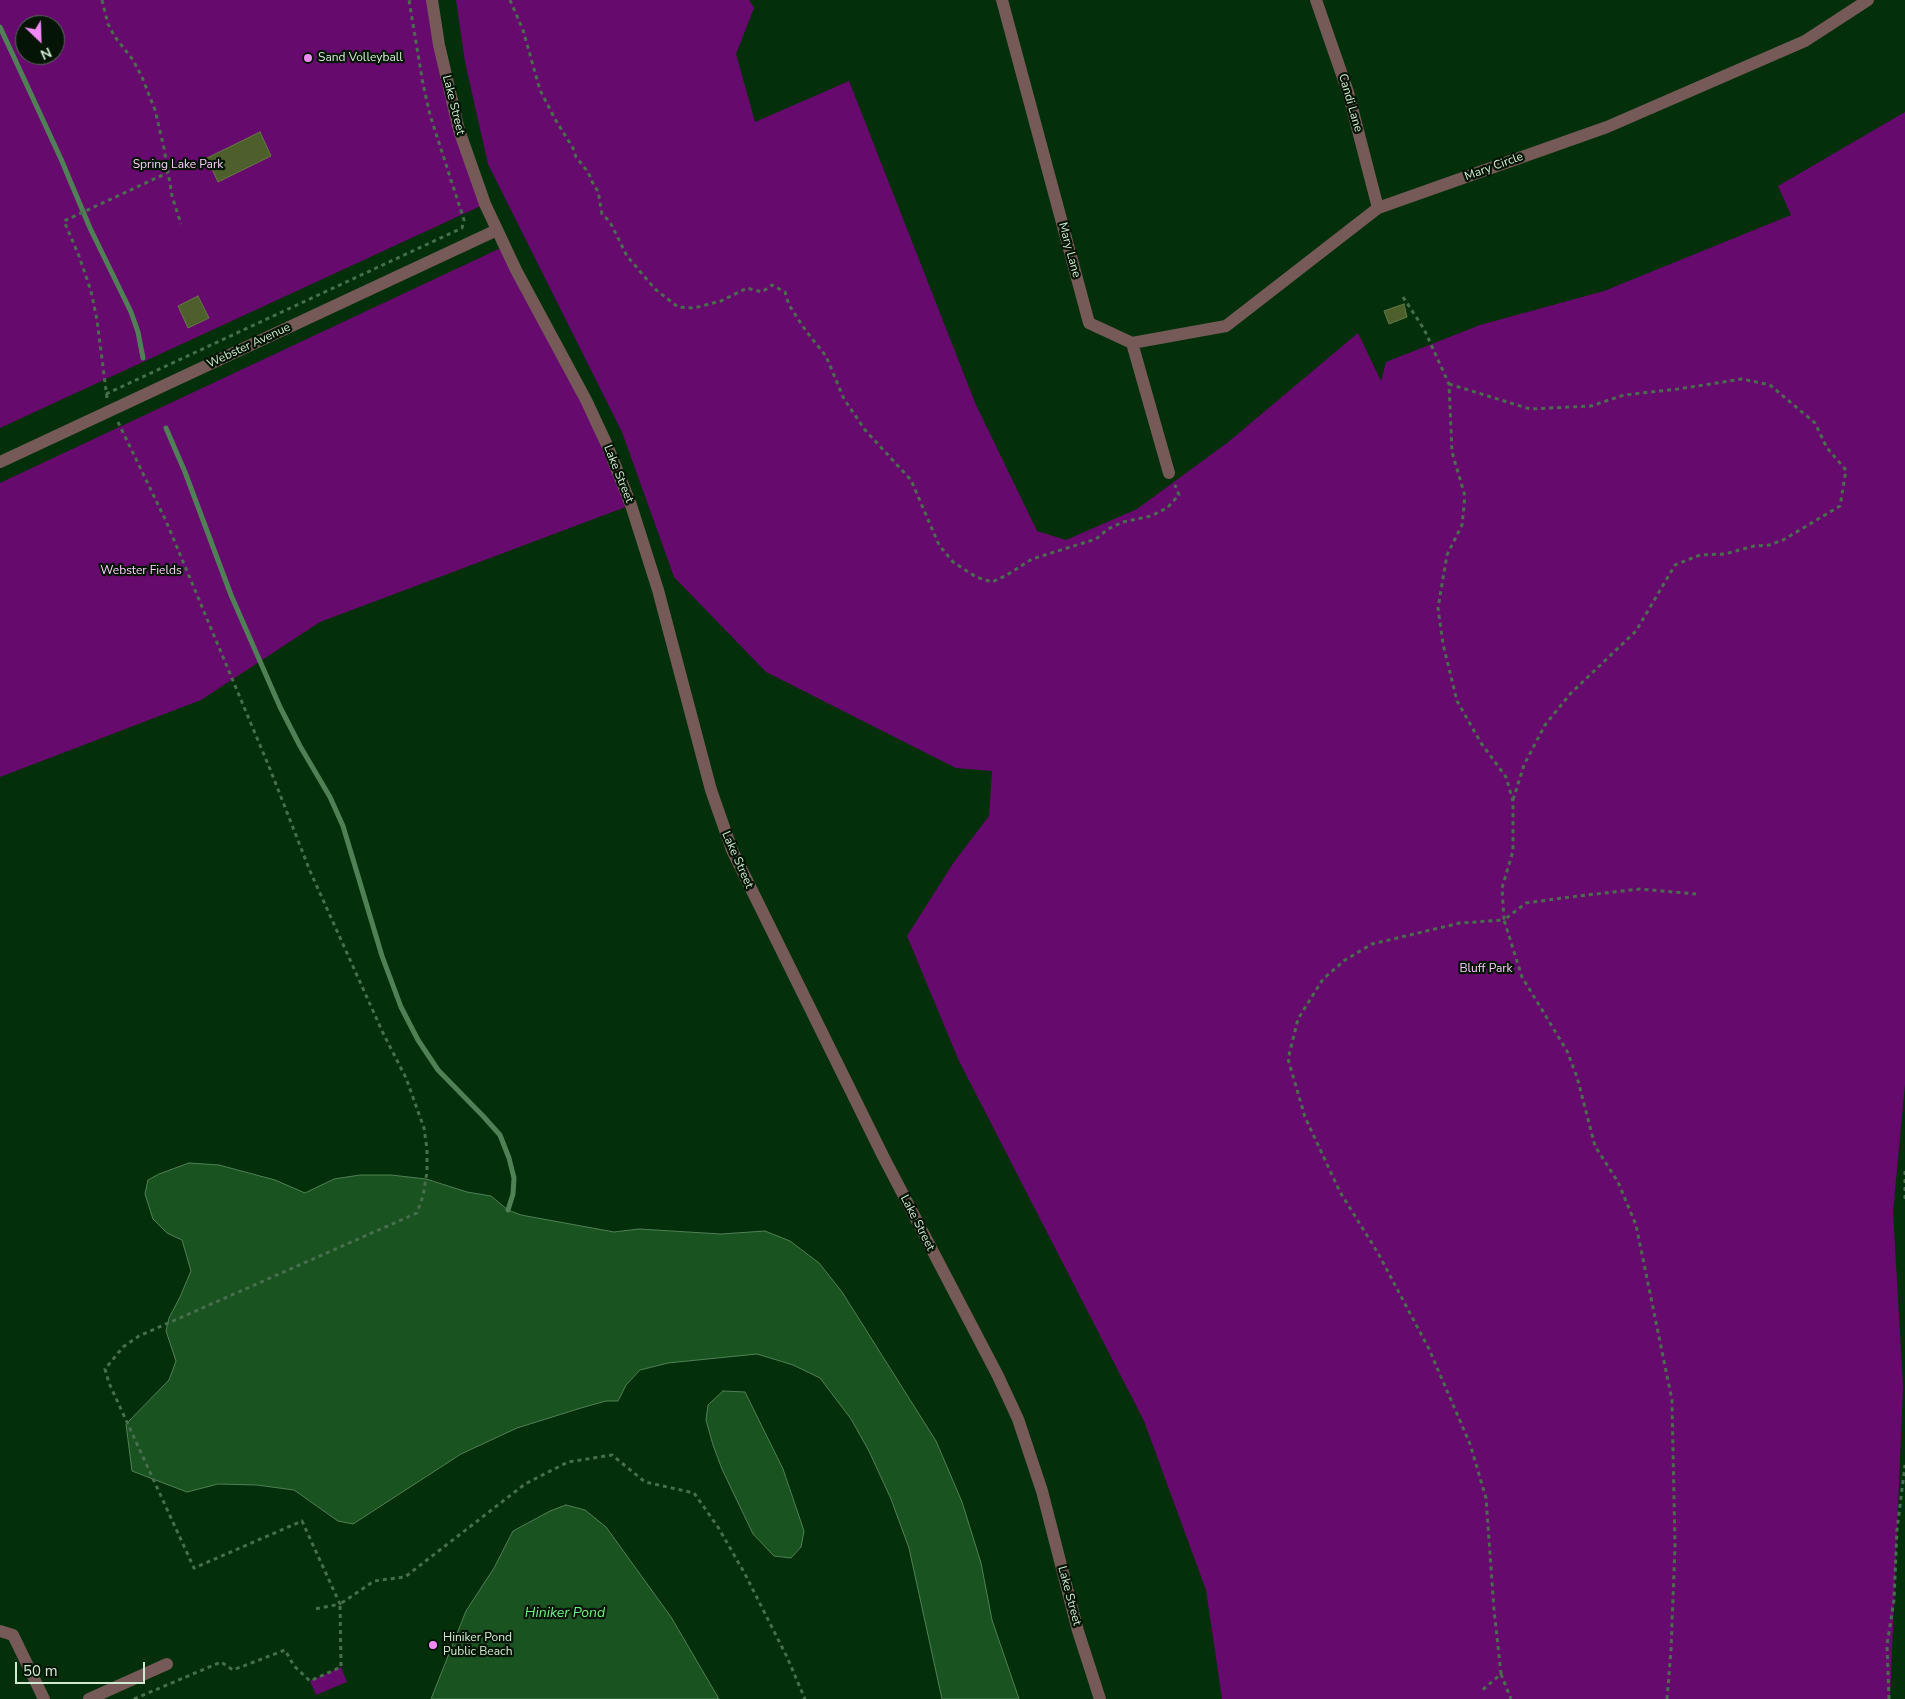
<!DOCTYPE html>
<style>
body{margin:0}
#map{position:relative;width:1905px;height:1699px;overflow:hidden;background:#03300a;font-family:"Nunito Sans",sans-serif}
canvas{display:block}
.north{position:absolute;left:15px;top:15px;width:50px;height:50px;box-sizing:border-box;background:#041405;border:1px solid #566a57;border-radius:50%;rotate:156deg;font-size:14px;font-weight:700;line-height:20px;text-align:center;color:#d2ead2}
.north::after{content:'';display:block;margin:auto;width:18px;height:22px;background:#f08bf5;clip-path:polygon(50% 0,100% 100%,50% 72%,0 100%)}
.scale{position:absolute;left:15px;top:1662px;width:130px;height:22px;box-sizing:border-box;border:2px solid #d2ead2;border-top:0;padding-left:6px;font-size:15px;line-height:18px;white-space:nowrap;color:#d2ead2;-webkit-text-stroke:4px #041405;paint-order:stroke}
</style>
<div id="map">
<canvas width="1905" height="1699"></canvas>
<div class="north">N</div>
<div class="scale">50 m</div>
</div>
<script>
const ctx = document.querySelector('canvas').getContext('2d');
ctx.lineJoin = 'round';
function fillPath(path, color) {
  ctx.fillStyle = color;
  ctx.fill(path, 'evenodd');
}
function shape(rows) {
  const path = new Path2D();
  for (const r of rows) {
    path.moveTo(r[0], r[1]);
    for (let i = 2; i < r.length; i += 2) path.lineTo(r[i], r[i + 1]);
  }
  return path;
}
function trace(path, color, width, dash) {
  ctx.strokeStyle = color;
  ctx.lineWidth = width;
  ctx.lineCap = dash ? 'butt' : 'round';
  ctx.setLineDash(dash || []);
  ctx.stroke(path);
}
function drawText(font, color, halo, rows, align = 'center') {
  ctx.font = font + ' "Nunito Sans",sans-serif';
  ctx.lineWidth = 4.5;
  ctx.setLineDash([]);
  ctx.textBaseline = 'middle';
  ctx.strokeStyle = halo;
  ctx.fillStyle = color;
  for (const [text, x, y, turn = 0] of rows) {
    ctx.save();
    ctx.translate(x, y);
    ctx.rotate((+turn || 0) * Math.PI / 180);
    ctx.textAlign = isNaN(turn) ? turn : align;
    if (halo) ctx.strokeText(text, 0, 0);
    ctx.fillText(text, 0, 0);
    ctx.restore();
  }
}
fillPath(shape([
 [0,0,432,0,439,45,485,204,0,428],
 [25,25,55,25,55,55,25,55],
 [456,0,749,0,754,8,736,54,755,122,849,81,976,405,1037,531,1066,540,1137,509,1227,443,1358,333,1381,381,1386,362,1480,325,1604,291,1791,215,1778,186,1905,112,1905,1084,1893,1212,1903,1386,1890,1699,1222,1699,1206,1590,1144,1421,959,1061,907,936,954,862,989,816,992,771,956,768,766,672,674,577,622,432,488,164,465,62],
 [505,246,631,505,320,622,201,700,0,777,0,483],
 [341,1667,347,1682,316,1695,310,1681]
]), '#670a6d');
const water = shape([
 [189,1163,219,1165,275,1180,305,1193,334,1179,360,1175,391,1175,426,1179,467,1192,491,1196,508,1210,521,1215,614,1232,639,1229,721,1234,765,1231,790,1241,819,1263,842,1292,936,1441,962,1502,981,1563,992,1620,1019,1699,942,1699,909,1548,891,1499,869,1451,851,1419,820,1378,793,1365,757,1354,668,1363,640,1370,626,1385,618,1401,606,1401,581,1408,517,1428,461,1454,353,1524,338,1521,294,1490,257,1485,218,1484,187,1492,132,1471,126,1424,169,1380,176,1361,166,1331,169,1318,180,1297,191,1271,182,1240,167,1233,153,1219,145,1194,148,1180,159,1174,189,1163],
 [723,1391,745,1392,783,1469,804,1531,801,1547,791,1558,774,1556,753,1534,722,1469,713,1445,706,1420,708,1405,723,1391],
 [566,1505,585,1510,606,1527,671,1617,719,1699,431,1699,466,1611,494,1568,513,1531,550,1511,566,1505]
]);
fillPath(water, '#185320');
trace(water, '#508055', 1);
trace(shape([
 [0,27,61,159,90,228,131,312,138,332,143,358],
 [166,428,185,472,231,595,280,707,300,746,330,797,343,826,382,956,401,1007,418,1040,438,1070,483,1116,500,1135,509,1158,514,1178,513,1194,508,1210]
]), '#508055', 5);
const building = shape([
 [260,132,271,156,218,182,207,158,260,132],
 [198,296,209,318,188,328,178,306,198,296],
 [1404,304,1407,317,1389,324,1384,311,1404,304]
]);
fillPath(building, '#4d602b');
trace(building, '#667944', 1);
trace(shape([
 [102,0,108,24,115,37,133,60,142,77,155,110,164,148,172,196,181,224],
 [510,0,523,30,540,90,555,119,573,148,576,157,588,172,594,186,598,191,602,214,610,222,627,256,655,289,678,307,694,308,721,301,747,288,762,292,772,285,785,292,789,305,806,331,826,356,844,399,865,430,911,480,939,545,953,562,976,577,992,582,1007,575,1032,559,1096,539,1108,529,1123,522,1151,516,1167,508,1179,495,1175,485],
 [1403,297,1424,329,1449,384,1452,452,1465,496,1462,525,1447,555,1438,608,1443,644,1457,701,1481,743,1506,777,1513,801,1513,851,1502,888,1504,920,1460,923,1372,944,1345,960,1323,979,1298,1019,1288,1059,1305,1117,1340,1192,1378,1253,1429,1349,1470,1444,1486,1498,1494,1610,1501,1674,1480,1692],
 [1449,384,1530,409,1591,406,1624,395,1678,389,1742,379,1770,385,1815,423,1827,448,1846,470,1840,506,1783,540,1769,545,1754,546,1725,554,1700,555,1675,565,1636,631,1570,694,1545,725,1524,765,1513,800],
 [106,394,462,228,464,220,430,115,423,84,409,0],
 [107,398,97,320,91,291,79,256,64,221,167,173],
 [118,422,166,521,270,769,310,871,383,1033,406,1078,424,1128,427,1149,427,1172,423,1196,417,1213,139,1336,123,1347,105,1369,109,1383,194,1568,302,1521,340,1604,315,1609],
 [1905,1171,1905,1201],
 [1501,1674,1511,1699],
 [134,1699,221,1662,233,1670,285,1650,294,1666,310,1681,341,1667,340,1604,374,1581,405,1577,525,1484,568,1462,612,1455,645,1482,694,1493,718,1527,745,1574,787,1657,805,1699],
 [1667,1699,1671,1650,1675,1546,1672,1400,1636,1225,1618,1182,1595,1146,1577,1077,1567,1051,1522,977,1504,920,1526,903,1578,896,1640,889,1696,894],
 [1889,1699,1887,1645,1894,1600,1897,1530,1905,1465]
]), '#486e4d', 3, [4, 4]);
trace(shape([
 [432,0,439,45,459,130,485,204,516,270,586,400,607,445,631,505,658,590,711,790,732,850,883,1156,998,1376,1018,1419,1042,1491,1078,1631,1100,1699],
 [1002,0,1089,323,1132,343,1169,473],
 [1316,0,1348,92,1378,208],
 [1132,343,1226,326,1378,208,1607,127,1805,41,1868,0],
 [0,462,497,230],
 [0,1631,13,1635,44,1699],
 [89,1699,167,1664]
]), '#755a57', 12);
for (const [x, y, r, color] of [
 [308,58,5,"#f08bf5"],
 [433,1645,5,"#f08bf5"]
]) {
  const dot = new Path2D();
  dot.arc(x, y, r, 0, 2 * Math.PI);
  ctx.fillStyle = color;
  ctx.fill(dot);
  trace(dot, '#041405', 2);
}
drawText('12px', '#d2ead2', '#041405', [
 ["Sand Volleyball",318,58],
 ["Hiniker Pond",443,1638],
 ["Public Beach",443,1652]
], 'left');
drawText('12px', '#d2ead2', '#041405', [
 ["Candi Lane",1350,103,74],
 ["Lake Street",453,105,76],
 ["Mary Circle",1494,167,-20],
 ["Mary Lane",1069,250,75],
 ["Webster Avenue",249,346,-25],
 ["Lake Street",618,474,68],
 ["Lake Street",737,860,66],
 ["Lake Street",917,1223,63],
 ["Lake Street",1069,1596,75]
]);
drawText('12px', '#faccfb', '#041405', [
 ["Spring Lake Park",178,165],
 ["Webster Fields",141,571],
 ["Bluff Park",1486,969]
]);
drawText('italic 14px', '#6ff47d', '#041405', [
 ["Hiniker Pond",565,1614]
]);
</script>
